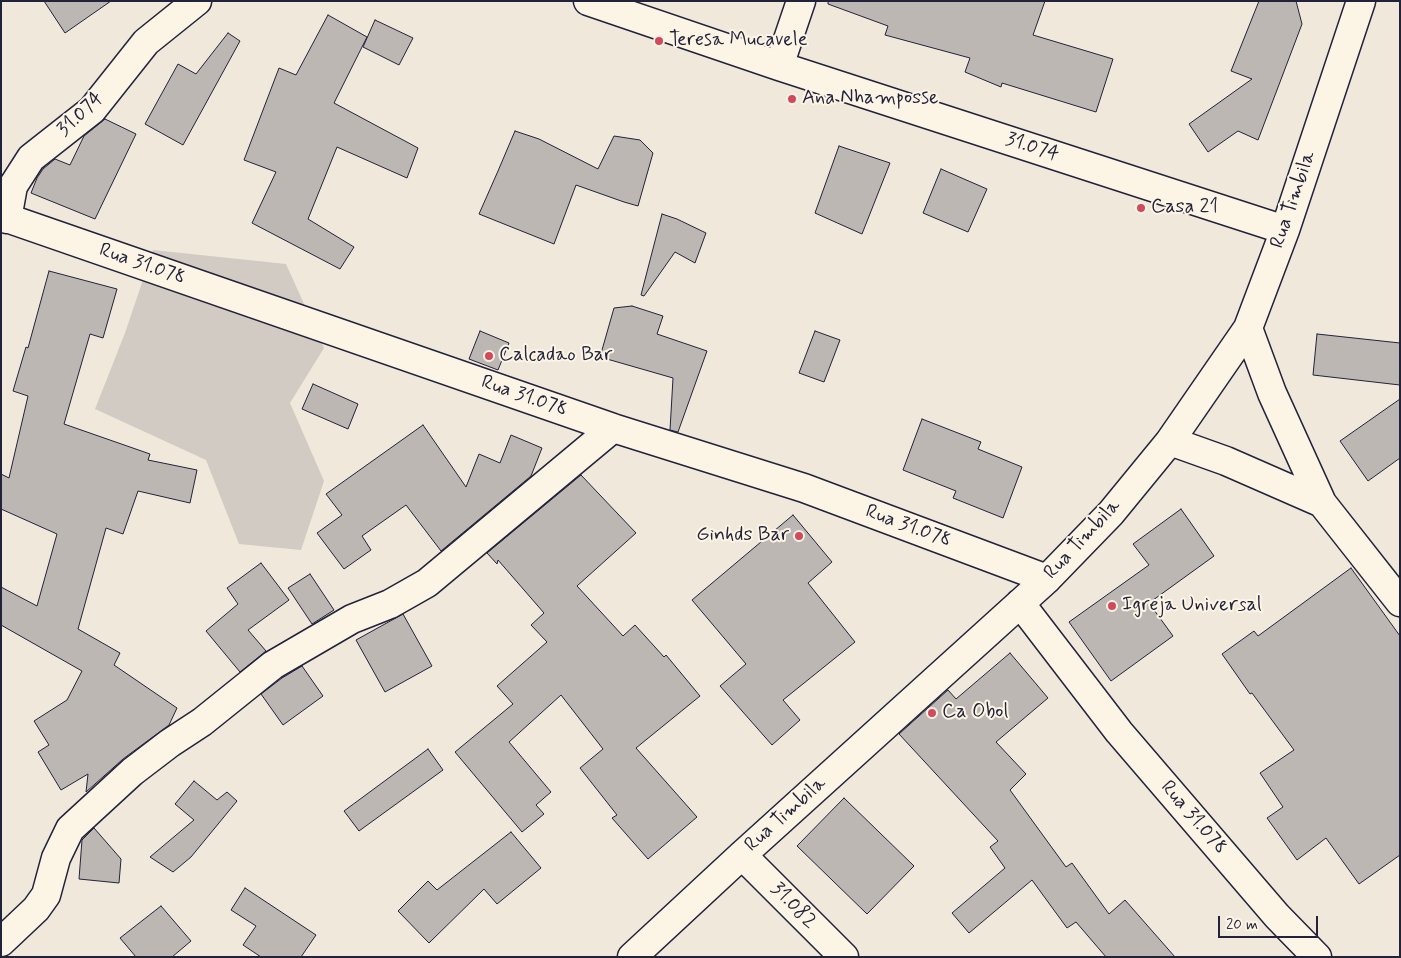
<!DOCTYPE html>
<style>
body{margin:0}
#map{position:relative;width:1401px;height:958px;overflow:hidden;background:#efe8db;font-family:Mynerve,sans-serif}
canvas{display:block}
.frame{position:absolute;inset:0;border:2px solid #22223b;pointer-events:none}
.scale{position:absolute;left:1218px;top:916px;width:100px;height:22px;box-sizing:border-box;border:2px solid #22223b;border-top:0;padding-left:6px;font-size:15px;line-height:18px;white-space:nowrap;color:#22223b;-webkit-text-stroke:4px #fcf5e5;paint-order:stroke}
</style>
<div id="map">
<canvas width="1401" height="958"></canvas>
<div class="frame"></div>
<div class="scale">20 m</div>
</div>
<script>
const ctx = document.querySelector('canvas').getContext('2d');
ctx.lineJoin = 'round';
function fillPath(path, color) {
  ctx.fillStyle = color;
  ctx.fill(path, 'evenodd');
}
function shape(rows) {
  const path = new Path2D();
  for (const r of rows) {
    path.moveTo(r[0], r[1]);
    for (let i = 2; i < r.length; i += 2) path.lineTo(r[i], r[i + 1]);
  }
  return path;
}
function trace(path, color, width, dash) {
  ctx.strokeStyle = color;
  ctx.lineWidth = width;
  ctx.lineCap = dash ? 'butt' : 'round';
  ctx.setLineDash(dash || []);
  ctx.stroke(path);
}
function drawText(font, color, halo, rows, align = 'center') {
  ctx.font = font + ' Mynerve,sans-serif';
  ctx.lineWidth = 4;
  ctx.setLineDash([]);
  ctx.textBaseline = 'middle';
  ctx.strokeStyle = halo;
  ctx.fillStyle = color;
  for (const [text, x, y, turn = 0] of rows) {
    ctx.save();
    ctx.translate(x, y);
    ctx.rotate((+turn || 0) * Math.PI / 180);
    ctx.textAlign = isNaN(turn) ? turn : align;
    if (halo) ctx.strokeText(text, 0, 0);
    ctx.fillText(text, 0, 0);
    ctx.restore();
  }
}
fillPath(shape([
 [153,250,286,264,324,348,290,403,324,481,301,550,239,544,206,460,95,409,125,333]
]), '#d1cbc3');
const building = shape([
 [44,1,111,1,65,33,44,1],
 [828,1,1045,1,1033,35,1113,59,1096,112,1002,83,1001,87,965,72,970,58,885,35,888,26,828,4,828,1],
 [1259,1,1296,1,1302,24,1258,140,1238,131,1208,152,1189,124,1252,79,1231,71,1259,1],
 [328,15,367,37,334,103,418,148,407,178,337,147,308,219,354,247,340,269,252,223,276,172,244,160,279,68,296,75,328,15],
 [375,20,413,38,399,65,363,47,375,20],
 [228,33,240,41,183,145,145,124,178,64,196,74,228,33],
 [105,119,136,134,95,219,31,193,37,178,43,169,55,159,70,165,84,136,105,119],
 [515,131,539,139,598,169,614,136,640,140,653,153,638,206,624,202,576,185,554,244,479,214,498,171,515,131],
 [839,146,890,163,862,234,815,213,839,146],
 [941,169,987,189,968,232,923,213,941,169],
 [662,214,677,219,706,233,695,263,675,252,644,296,641,295,662,214],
 [49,271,117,289,103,338,90,334,64,424,150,454,148,460,197,470,190,503,138,491,123,534,106,528,78,629,120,653,114,665,177,708,169,725,123,759,86,792,88,774,61,790,38,752,49,745,34,721,67,700,82,671,1,625,1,587,37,606,57,534,1,509,1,474,9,478,28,396,13,391,26,347,28,348,49,271],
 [632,306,663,316,657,334,707,351,678,432,670,430,673,378,600,357,614,308,632,306],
 [480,331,509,343,498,370,469,359,480,331],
 [815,331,840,340,824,382,799,373,815,331],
 [1317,334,1400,343,1400,385,1313,375,1317,334],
 [313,384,358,404,348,429,302,409,313,384],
 [1400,399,1400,458,1368,481,1340,441,1400,399],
 [922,419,981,442,978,449,1022,467,1003,518,953,498,956,491,903,470,922,419],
 [423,425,466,487,479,454,500,463,511,435,542,448,531,476,441,551,406,505,362,536,371,550,344,569,317,533,342,515,326,494,423,425],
 [581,475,636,533,577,586,623,636,635,625,664,657,666,655,700,696,636,748,697,817,648,859,612,818,617,815,580,768,603,749,561,695,509,742,551,792,536,805,544,814,522,832,455,752,513,704,497,686,547,642,531,625,544,613,498,560,497,564,487,553,581,475],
 [1181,509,1214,556,1149,603,1173,636,1111,681,1069,622,1149,565,1133,544,1181,509],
 [793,515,832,562,808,583,855,642,783,700,800,720,772,745,720,686,746,664,692,600,793,515],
 [261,563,289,600,248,630,266,651,240,672,206,631,238,604,227,588,261,563],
 [1351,568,1400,636,1400,855,1359,884,1326,838,1297,860,1267,818,1283,807,1260,773,1294,750,1252,693,1250,694,1222,654,1254,631,1258,636,1351,568],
 [310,574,334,610,312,624,288,588,310,574],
 [403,614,432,666,385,692,356,640,403,614],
 [1010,653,1048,698,996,742,1026,774,1010,790,1066,867,1072,863,1109,914,1125,900,1175,957,1106,957,1076,922,1067,928,1032,880,969,933,952,913,1005,868,990,847,998,841,899,734,948,690,956,699,1010,653],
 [302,666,323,696,283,725,261,694,282,678,302,666],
 [428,749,443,770,359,831,344,811,428,749],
 [194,781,217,800,227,792,237,801,191,857,173,872,150,857,194,820,175,804,194,781],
 [844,798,914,866,867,914,797,846,844,798],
 [94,828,121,859,119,883,79,879,82,840,94,828],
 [511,832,541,868,497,904,484,889,429,943,398,911,428,881,437,890,511,832],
 [245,888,316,935,301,957,261,957,243,945,256,926,231,910,245,888],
 [161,906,191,941,172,957,136,957,120,938,161,906]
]);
fillPath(building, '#bcb7b3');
trace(building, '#22223b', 1);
const street = shape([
 [588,1,779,66,1285,230],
 [779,66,801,1],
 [1,216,613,428,804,488,1047,579],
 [7,219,13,186,31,158,92,110,146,42,197,1],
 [1248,328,1272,393,1322,503,1400,602],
 [1170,441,1226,461,1322,503],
 [1020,603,1119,732,1277,916,1317,957],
 [742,855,844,957],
 [1,942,36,909,46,895,56,858,70,829,132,772,170,743,202,722,273,665,352,619,390,604,427,583,613,428],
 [632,957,742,855,1047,579,1111,513,1170,441,1248,328,1285,230,1361,1]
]);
trace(street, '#22223b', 31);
trace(street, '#fcf5e5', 28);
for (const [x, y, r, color] of [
 [659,41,5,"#d1495b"],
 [792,99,5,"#d1495b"],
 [1141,208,5,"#d1495b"],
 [489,356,5,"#d1495b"],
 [799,536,5,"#d1495b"],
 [1112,606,5,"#d1495b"],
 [932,713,5,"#d1495b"]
]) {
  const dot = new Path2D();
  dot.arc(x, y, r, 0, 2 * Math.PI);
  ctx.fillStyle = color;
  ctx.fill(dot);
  trace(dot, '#fcf5e5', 2);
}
drawText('20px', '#22223b', '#fcf5e5', [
 ["Teresa Mucavele",669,41],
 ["Ana Nhamposse",802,99],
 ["Casa 21",1151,208],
 ["Calcadao Bar",499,356],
 ["Ginhds Bar",789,536,"right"],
 ["Igreja Universal",1122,606],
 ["Ca Obol",942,713]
], 'left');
drawText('20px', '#22223b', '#fcf5e5', [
 ["31.074",81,115,-43],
 ["31.074",1032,148,18],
 ["Rua Timbila",1294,200,-71],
 ["Rua 31.078",142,265,19],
 ["Rua 31.078",524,397,19],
 ["Rua 31.078",908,527,20],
 ["Rua Timbila",1083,540,-47],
 ["Rua Timbila",786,815,-42],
 ["Rua 31.078",1193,818,49],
 ["31.082",793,906,45]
]);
</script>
